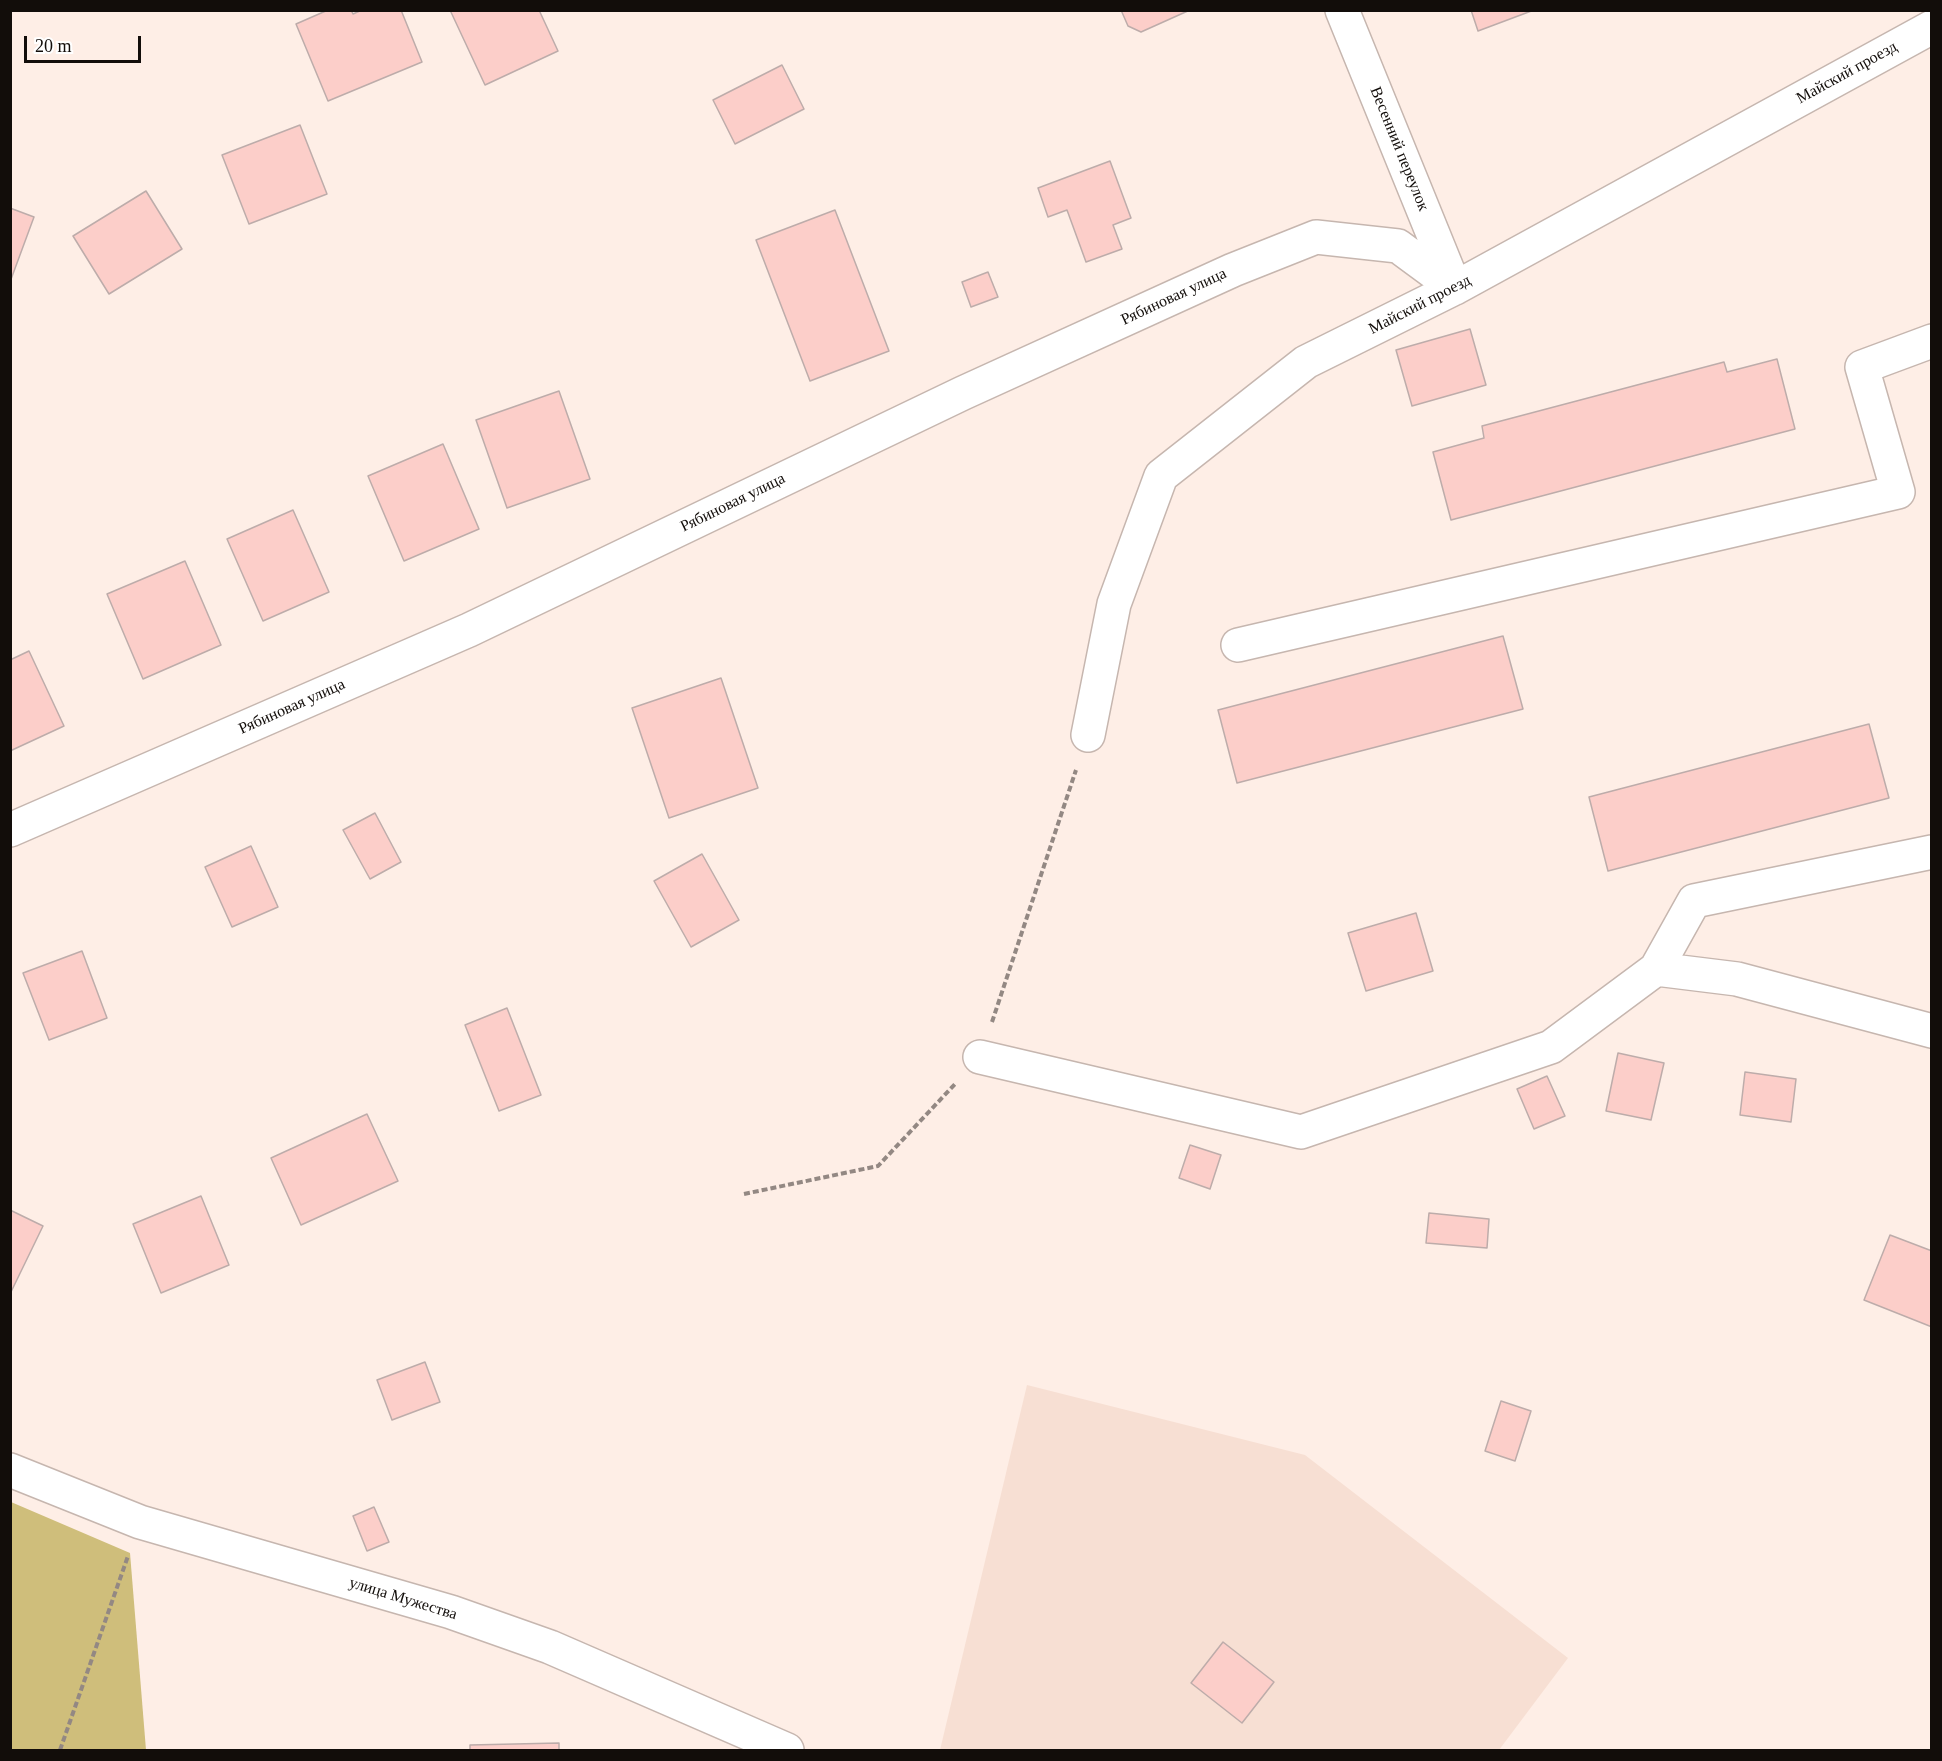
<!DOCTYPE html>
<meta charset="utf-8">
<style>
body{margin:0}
#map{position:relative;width:1942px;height:1761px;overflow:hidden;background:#feeee6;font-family:"Times New Roman",serif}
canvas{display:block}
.frame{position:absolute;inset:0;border:12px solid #120d0a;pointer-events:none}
.scale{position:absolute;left:24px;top:36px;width:117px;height:27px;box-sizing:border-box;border:3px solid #120d0a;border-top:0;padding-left:8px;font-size:18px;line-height:21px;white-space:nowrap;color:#120d0a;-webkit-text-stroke:4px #fff;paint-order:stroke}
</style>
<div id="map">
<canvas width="1942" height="1761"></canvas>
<div class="frame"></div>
<div class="scale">20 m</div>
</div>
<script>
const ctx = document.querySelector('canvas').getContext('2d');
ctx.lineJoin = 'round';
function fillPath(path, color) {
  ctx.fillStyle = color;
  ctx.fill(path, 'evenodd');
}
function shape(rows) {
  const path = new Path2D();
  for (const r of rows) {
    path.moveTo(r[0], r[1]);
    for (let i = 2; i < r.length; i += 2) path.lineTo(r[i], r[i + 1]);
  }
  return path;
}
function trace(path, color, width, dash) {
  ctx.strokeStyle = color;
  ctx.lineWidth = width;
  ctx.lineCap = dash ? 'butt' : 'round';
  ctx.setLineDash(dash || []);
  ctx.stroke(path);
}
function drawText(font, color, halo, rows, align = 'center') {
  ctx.font = font + ' "Times New Roman",serif';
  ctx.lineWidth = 4.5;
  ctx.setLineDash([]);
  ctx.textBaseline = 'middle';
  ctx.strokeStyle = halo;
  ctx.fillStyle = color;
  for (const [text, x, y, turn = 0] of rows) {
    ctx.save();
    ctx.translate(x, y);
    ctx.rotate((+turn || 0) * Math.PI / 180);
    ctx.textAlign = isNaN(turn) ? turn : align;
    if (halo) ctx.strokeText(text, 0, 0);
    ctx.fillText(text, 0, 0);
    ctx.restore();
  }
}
fillPath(shape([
 [1027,1385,1305,1455,1568,1658,1499,1750,940,1750]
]), '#f7dfd3');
fillPath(shape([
 [11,1502,130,1553,146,1750,11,1750]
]), '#cfbe7b');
const building = shape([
 [328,10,351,10,353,14,362,10,401,10,422,62,328,101,296,24,328,10],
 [450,10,539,10,558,51,485,85,450,10],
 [1121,10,1190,10,1141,32,1128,26,1121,10],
 [1471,10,1534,10,1478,31,1471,10],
 [782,65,804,109,735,144,713,100,782,65],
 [300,125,327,194,249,224,222,155,300,125],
 [1110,161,1131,218,1113,225,1122,249,1086,262,1067,210,1048,217,1038,188,1110,161],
 [146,191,182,249,109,294,73,236,146,191],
 [10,208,34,217,10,282,10,208],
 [835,210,889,351,810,381,756,240,835,210],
 [988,272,998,297,971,307,962,282,988,272],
 [1470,329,1486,385,1412,406,1396,350,1470,329],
 [1777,359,1795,429,1451,520,1433,452,1484,438,1482,426,1724,362,1727,372,1777,359],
 [559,391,590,479,507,508,476,420,559,391],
 [443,444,479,529,404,561,368,476,443,444],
 [293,510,329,592,263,621,227,539,293,510],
 [185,561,221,645,143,679,107,594,185,561],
 [1503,636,1523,709,1237,783,1218,710,1503,636],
 [29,651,64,726,10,751,10,660,29,651],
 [721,678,758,788,669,818,632,708,721,678],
 [1869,724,1889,798,1608,871,1589,797,1869,724],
 [375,813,401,862,370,879,343,830,375,813],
 [251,846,278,907,232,927,205,867,251,846],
 [702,854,739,920,691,947,654,881,702,854],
 [1416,913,1433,971,1366,991,1348,933,1416,913],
 [82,951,107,1018,49,1040,23,973,82,951],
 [507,1008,541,1095,499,1111,465,1025,507,1008],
 [1618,1053,1664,1063,1651,1120,1606,1111,1618,1053],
 [1745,1072,1796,1079,1791,1122,1740,1115,1745,1072],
 [1547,1076,1565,1116,1534,1129,1517,1089,1547,1076],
 [367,1114,398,1181,301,1225,271,1158,367,1114],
 [1190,1145,1221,1155,1210,1189,1179,1178,1190,1145],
 [201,1196,229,1265,161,1293,133,1224,201,1196],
 [10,1210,43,1226,10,1294,10,1210],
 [1429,1213,1489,1219,1487,1248,1426,1243,1429,1213],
 [1890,1235,1932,1251,1932,1327,1864,1300,1890,1235],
 [425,1362,440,1402,392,1420,377,1380,425,1362],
 [1501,1401,1531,1411,1515,1461,1485,1451,1501,1401],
 [374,1507,389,1542,367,1551,353,1516,374,1507],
 [1223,1642,1274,1682,1242,1723,1191,1683,1223,1642],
 [559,1743,559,1750,470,1750,470,1745,559,1743]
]);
fillPath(building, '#fccec9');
trace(building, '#bdacaa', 1.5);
const minor = shape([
 [1342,10,1455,288],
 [1238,645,1898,492,1862,367,1932,341],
 [1088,735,1114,604,1161,476,1306,362,1455,288,1932,27],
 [10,830,469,630,963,393,1233,270,1316,237,1398,246,1455,288],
 [1656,969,1694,901,1932,852],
 [980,1057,1301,1132,1551,1047,1656,969,1737,979,1932,1031],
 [10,1470,140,1522,451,1612,550,1647,787,1750]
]);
trace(minor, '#c6b6af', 36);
trace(shape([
 [992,1022,1076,770],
 [744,1194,878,1166,955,1084],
 [60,1750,128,1556]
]), '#938883', 4, [6, 3]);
trace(minor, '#fff', 33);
drawText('16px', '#120d0a', '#fff', [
 ["Майский проезд",1847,73,-29],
 ["Весенний переулок",1399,149,68],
 ["Рябиновая улица",1174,297,-25],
 ["Майский проезд",1420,305,-27],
 ["Рябиновая улица",733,503,-26],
 ["Рябиновая улица",292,707,-24],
 ["улица Мужества",403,1599,17]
]);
</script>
